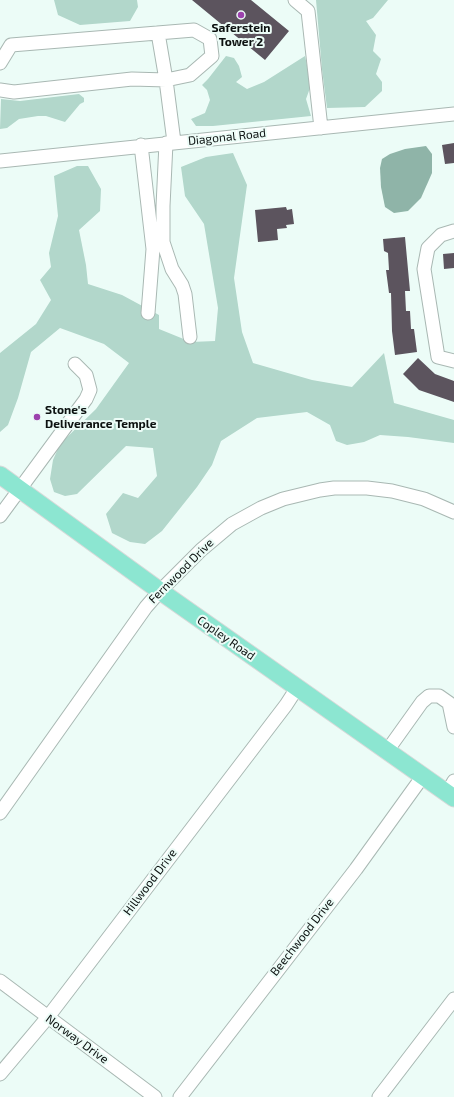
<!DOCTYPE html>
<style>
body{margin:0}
canvas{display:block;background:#ecfcf7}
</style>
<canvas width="454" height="1097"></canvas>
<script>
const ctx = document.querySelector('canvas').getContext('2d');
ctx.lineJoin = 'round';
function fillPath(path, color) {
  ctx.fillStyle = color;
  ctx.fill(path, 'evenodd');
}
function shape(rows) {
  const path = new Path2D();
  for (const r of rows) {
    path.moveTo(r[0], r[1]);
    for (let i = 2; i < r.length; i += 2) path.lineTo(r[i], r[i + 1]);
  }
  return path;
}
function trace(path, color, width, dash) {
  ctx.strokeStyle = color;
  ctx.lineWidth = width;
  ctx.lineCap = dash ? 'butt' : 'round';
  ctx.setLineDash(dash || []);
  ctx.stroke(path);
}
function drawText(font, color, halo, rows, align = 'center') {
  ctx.font = font + ' "Exo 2",sans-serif';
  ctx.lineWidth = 4;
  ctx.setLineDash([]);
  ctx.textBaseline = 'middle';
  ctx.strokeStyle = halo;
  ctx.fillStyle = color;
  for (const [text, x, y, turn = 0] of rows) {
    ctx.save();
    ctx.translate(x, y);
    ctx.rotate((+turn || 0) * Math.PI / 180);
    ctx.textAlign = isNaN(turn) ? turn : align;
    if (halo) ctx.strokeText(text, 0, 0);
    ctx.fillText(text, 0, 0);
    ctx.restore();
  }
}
fillPath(shape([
 [54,0,137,0,138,7,130,21,80,25,58,15],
 [316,0,388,0,373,18,366,21,376,35,373,51,381,59,376,74,382,82,382,91,365,107,327,108,322,69],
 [226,56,234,58,239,66,242,77,236,82,247,89,264,82,305,56,308,70,310,88,306,99,311,116,213,126,196,126,191,119,205,113,210,100,207,90,202,85,208,79],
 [79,94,84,98,84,102,80,104,65,122,46,116,38,116,19,119,7,128,0,129,1,99,20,101],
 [233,153,247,185,234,278,242,332,253,363,312,380,352,387,384,353,394,403,454,420,454,443,408,437,380,435,364,442,347,445,336,441,330,425,307,412,257,418,221,441,212,465,197,487,162,531,145,544,130,542,112,533,106,514,123,493,138,498,157,476,153,448,126,446,77,494,65,496,54,492,50,479,53,460,60,444,96,409,129,363,104,344,60,328,31,352,18,398,8,425,0,432,0,353,36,324,51,300,40,280,51,267,49,253,58,216,54,176,77,166,88,166,101,189,100,211,79,230,86,265,88,284,122,295,159,315,159,329,191,342,215,341,218,308,204,224,185,196,181,167,206,157]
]), '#b2d7cb');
fillPath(shape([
 [426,146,432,154,432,173,421,198,408,211,394,213,385,207,381,187,380,168,382,159,390,154,405,149]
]), '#8fb4a8');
fillPath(shape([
 [192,0,251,0,289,31,265,60],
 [454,143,454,163,445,164,442,145],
 [286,207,287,210,292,209,294,224,286,225,287,228,277,229,278,240,258,242,255,210],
 [405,237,410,291,405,291,406,311,410,311,411,329,414,329,417,352,395,355,392,331,391,293,389,293,386,270,389,270,388,253,384,251,383,239],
 [454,253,454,268,444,269,443,254],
 [418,358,435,374,454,381,454,402,419,390,403,374]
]), '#5c545e');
const minor = shape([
 [295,0,308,11,321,128],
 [0,63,11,45,194,30,210,39,212,56,190,75,166,80,174,142],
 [0,90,14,92,132,79,166,80,158,33],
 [166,143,163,206,163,242,172,269,182,285,185,294,190,337],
 [141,145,153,249,148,313],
 [0,161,454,114],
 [454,231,441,235,428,248,424,269,438,357,454,361],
 [0,516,86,399,90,390,86,375,75,364],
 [387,751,422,702,429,696,439,696,449,703,454,727],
 [447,793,454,781],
 [0,813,146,607,160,591,201,550,232,524,261,508,283,499,320,490,334,488,367,488,392,491,424,499,454,512],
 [0,981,155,1097],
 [0,1074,48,1017,286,705,297,688],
 [180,1097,356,869,423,776],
 [379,1097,454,999]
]);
const major = shape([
 [0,475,160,591,454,798]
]);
trace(minor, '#a9b8b3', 15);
trace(major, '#d8d9d9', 19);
trace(minor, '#fff', 13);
trace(major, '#8ce6d1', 17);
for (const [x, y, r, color] of [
 [241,15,4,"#9c42ad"],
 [37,417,4,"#9c42ad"]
]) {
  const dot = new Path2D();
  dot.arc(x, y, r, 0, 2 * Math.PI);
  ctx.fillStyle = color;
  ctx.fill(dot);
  trace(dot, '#ecfcf7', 1.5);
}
drawText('bold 12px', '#0c1110', '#ecfcf7', [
 ["Saferstein",241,28],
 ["Tower 2",241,42],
 ["Stone's",45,410,"left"],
 ["Deliverance Temple",45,424,"left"]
]);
drawText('12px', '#0c1110', '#ecfcf7', [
 ["Diagonal Road",227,137,-6],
 ["Fernwood Drive",181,571,-45],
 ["Copley Road",226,638,35],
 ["Hillwood Drive",150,882,-53],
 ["Beechwood Drive",302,937,-52],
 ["Norway Drive",77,1039,36]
]);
</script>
